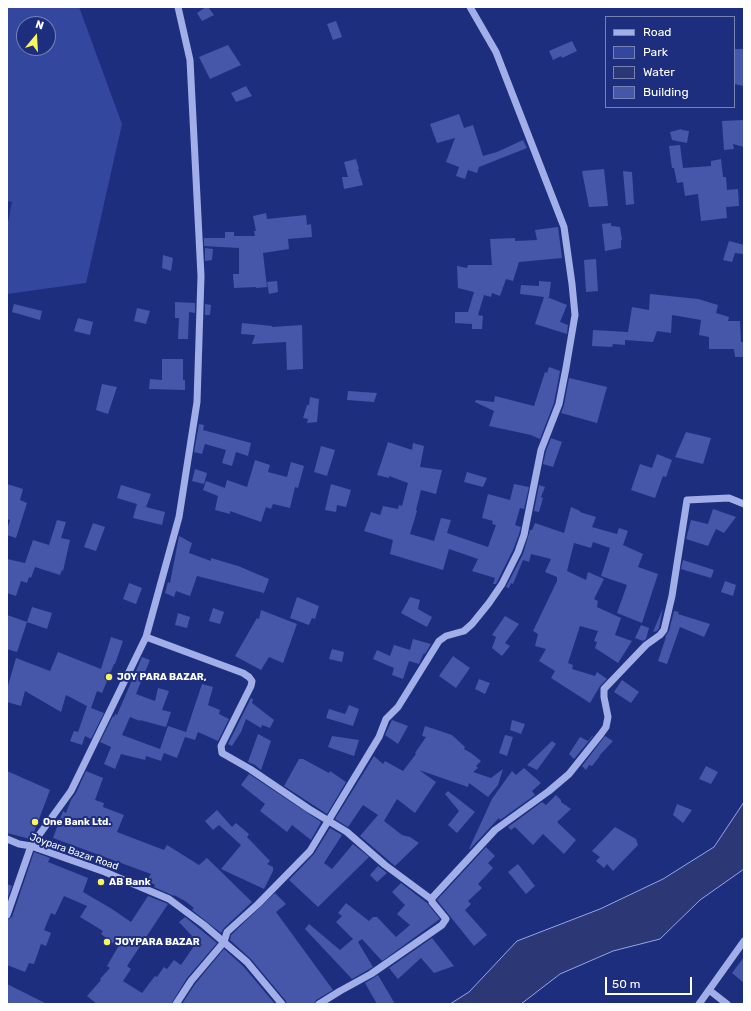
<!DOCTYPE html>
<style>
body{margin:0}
#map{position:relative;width:751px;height:1011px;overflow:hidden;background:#1d2e7f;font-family:Rubik,sans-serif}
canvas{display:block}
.frame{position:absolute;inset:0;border:8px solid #fff;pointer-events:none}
.legend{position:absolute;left:605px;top:16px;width:130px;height:92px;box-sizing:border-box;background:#1d2e7f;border:1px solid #7782b2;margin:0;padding:5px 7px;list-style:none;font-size:12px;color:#fff}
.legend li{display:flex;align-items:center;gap:8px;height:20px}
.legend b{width:20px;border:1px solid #7782b2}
.north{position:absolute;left:16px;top:16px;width:40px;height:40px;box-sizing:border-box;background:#1d2e7f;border:1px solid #7782b2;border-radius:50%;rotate:18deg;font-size:11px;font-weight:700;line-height:16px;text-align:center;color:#fff}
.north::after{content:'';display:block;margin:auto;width:14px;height:18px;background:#f8f55f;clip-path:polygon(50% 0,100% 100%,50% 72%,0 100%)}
.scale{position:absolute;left:605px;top:977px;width:87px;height:18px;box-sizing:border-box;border:2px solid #fff;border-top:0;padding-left:5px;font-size:12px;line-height:14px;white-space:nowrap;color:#fff;-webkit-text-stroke:3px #1d2e7f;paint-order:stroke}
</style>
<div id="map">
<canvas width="751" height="1011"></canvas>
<div class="frame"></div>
<ul class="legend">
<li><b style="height:5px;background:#a1aee8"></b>Road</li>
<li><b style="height:11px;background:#34479f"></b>Park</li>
<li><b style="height:11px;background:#2b3875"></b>Water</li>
<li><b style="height:11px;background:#4657a9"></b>Building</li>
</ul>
<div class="north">N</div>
<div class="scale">50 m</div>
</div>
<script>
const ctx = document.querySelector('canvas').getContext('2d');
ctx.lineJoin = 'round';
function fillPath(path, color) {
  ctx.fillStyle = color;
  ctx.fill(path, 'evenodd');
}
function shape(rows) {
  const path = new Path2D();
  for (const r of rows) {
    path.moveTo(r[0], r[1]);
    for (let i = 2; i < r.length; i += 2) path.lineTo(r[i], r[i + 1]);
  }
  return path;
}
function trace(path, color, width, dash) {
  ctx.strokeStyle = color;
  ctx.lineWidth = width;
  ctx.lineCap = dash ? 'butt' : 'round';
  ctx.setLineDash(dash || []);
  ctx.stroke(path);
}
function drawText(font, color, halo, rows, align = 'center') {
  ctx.font = font + ' Rubik,sans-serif';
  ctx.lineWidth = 4;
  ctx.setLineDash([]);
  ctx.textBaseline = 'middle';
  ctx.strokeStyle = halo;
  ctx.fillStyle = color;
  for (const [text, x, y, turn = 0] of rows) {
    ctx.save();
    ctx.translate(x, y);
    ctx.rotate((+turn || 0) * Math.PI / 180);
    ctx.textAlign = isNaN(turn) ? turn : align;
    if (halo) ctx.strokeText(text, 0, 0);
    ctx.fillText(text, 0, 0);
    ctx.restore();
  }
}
fillPath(shape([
 [7,7,79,7,122,124,86,283,7,294,7,227,12,202,7,201],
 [24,24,48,24,48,48,24,48]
]), '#34479f');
const water = shape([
 [744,802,744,869,700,900,660,939,613,951,560,974,521,1004,450,1004,469,992,517,941,600,909,663,879,714,847,744,802]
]);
fillPath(water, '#2b3875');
trace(water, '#94a5ea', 1);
fillPath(shape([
 [206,7,208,7,214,15,202,21,197,13],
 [336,21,342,37,333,40,327,24],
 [572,41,577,51,562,58,561,56,553,60,549,51],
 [228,45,241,65,210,79,199,57],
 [734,49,744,49,744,86,734,84],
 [246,86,252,96,236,102,231,93],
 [459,114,464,128,473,125,483,156,497,152,523,140,527,148,479,167,477,173,468,170,465,179,456,176,459,167,446,162,455,138,437,143,430,124],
 [744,120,744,147,733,144,734,149,724,150,722,121],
 [681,129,682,130,689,131,687,143,672,140,670,132],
 [680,145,683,168,711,166,711,161,721,159,723,177,726,177,727,190,738,189,739,206,726,207,727,218,701,221,698,194,685,196,683,182,677,183,674,168,672,168,669,146],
 [356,159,359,169,358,169,363,185,344,189,342,177,348,177,344,162],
 [604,169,608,206,589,207,582,171],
 [623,171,632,172,634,204,626,205],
 [266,213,267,219,306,215,307,225,311,224,312,237,288,239,289,249,263,253,267,287,256,288,256,287,234,288,233,274,239,274,239,248,204,246,204,238,225,238,225,232,234,232,234,236,255,236,254,231,256,231,253,216],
 [611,223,611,226,620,227,622,240,621,240,621,248,605,251,602,224],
 [558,227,562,258,519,262,513,281,506,279,500,296,492,293,491,297,484,295,478,315,483,316,482,329,472,329,472,324,455,323,455,312,468,312,474,292,458,288,457,266,467,268,468,265,492,265,490,239,515,238,515,241,537,240,535,230],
 [729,241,744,245,743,254,735,253,732,262,723,260],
 [205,248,213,249,212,260,205,261],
 [163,255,173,258,171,271,162,268],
 [596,259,598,291,586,292,584,260],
 [277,281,278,292,269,294,267,282],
 [539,281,551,282,549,297,547,297,567,305,560,322,568,325,567,334,535,324,544,297,520,294,521,285,539,286],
 [650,294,698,299,718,305,716,313,729,317,728,321,740,321,741,342,743,342,743,357,735,357,734,349,709,349,709,337,699,335,701,320,672,315,671,333,657,331,653,342,625,340,625,345,613,344,612,347,592,346,593,330,628,332,632,307,649,310],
 [175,302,195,303,195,313,189,312,188,339,178,339,179,318,175,318],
 [14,304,42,311,40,320,12,312],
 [205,304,211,305,210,315,205,315],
 [137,308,150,311,146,324,134,321],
 [78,318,93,322,90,335,74,331],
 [242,323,272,326,272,327,302,325,303,369,287,370,286,342,252,344,255,335,241,334],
 [162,359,183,359,183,380,185,380,185,390,149,389,150,379,162,380],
 [549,367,560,371,554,403,540,439,531,435,489,426,494,411,475,402,476,400,494,402,495,396,534,406,545,372,547,373],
 [569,378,607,387,597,423,561,413,564,405],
 [102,384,117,387,108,414,96,410],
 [348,391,377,393,374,402,347,400],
 [310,397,319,399,317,422,307,423,308,419,303,418,307,405,309,405],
 [199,424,204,425,203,430,251,443,248,456,236,452,232,466,222,463,226,450,205,444,202,454,194,452],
 [686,432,711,438,703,464,675,457],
 [551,438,562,442,553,467,543,464,546,451],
 [388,442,412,450,413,443,424,446,420,467,442,470,436,494,421,490,416,510,417,511,410,534,434,541,441,518,451,520,447,533,488,547,496,525,492,524,493,521,482,518,488,494,510,500,514,484,529,487,524,509,520,508,515,525,521,527,519,534,513,550,496,584,493,584,495,578,472,571,478,559,449,549,443,570,390,554,393,540,364,531,371,512,380,515,383,506,398,509,399,505,402,506,408,483,389,476,389,478,377,475],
 [321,446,335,450,327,476,314,472],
 [657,454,672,460,666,477,663,476,655,498,631,490,640,464,652,468],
 [255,460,270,465,268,472,287,477,291,462,304,466,298,488,295,487,290,508,273,504,271,509,266,507,261,522,230,511,230,514,215,510,218,496,203,490,206,481,225,488,227,480,247,487],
 [195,469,207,473,204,484,192,481],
 [467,472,487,478,483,487,464,482],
 [7,484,23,489,20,500,27,503,16,538,7,535,7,529,10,520,7,519],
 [331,484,351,490,346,507,337,505,336,512,325,510],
 [121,485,151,494,146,507,165,512,162,525,133,518,137,504,117,498],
 [539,485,545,487,541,497,543,498,539,512,534,511],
 [571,507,580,511,580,512,596,517,592,527,617,534,619,528,628,531,623,545,643,554,638,567,658,574,642,623,617,613,627,585,601,576,610,548,593,542,591,548,574,543,567,571,586,580,588,572,604,579,594,599,598,601,597,607,621,618,615,635,632,641,618,663,595,648,597,642,594,641,598,631,580,626,568,663,573,665,572,669,595,676,597,672,607,679,600,686,590,703,551,678,555,671,539,661,546,649,535,646,538,634,533,631,557,581,557,577,545,572,551,559,531,554,529,562,523,560,513,584,511,583,509,588,506,587,523,554,530,530,532,530,535,523,564,533],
 [713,509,736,517,724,533,716,529,708,546,686,539,691,520,708,524],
 [57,520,66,522,61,538,70,540,63,571,62,570,60,575,35,567,31,578,29,577,27,583,21,581,16,596,7,593,7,559,25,563,33,540,49,545],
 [93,523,105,527,96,551,84,547],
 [179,536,192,543,189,553,211,561,211,558,238,566,269,579,264,593,197,576,190,596,176,591,174,597,165,593,168,582,170,583],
 [683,560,714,570,711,578,681,569],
 [725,581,736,585,733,596,721,592],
 [129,583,142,588,136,604,123,599],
 [297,597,319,606,315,619,312,618,309,625,290,618],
 [410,597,420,600,418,609,432,617,427,627,401,613],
 [32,607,52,613,47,629,27,622],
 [213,608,224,612,220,624,209,621],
 [663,608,659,628,657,631,653,632],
 [261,610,297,624,283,663,269,657,261,670,235,656,257,618,259,619],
 [674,611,679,612,678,614,710,624,704,637,680,627,667,664,658,661,666,637,665,637,669,631],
 [178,613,190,617,187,628,175,625],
 [7,615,27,622,17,652,7,649],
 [505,616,519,624,505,643,510,646,502,656,492,648,496,637,492,635],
 [641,625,649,628,646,639,643,641,635,638],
 [111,637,123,641,115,664,114,664,102,693,97,691,91,708,104,713,91,739,85,736,82,745,70,741,74,731,78,732,87,706,66,695,61,712,25,691,21,706,7,702,7,689,16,658,50,671,58,652,101,669],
 [413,639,431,644,425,654,424,653,419,664,409,661,403,679,392,675,394,668,373,659,377,650,390,656,394,645,410,650],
 [332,649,344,652,342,662,329,659],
 [453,656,470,668,456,688,439,676],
 [142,657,150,660,136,694,155,701,158,688,169,691,162,710,171,712,166,727,140,720,140,721,130,717,122,735,160,749,168,726,186,732,202,684,213,687,208,705,220,710,219,714,229,719,218,741,198,732,195,740,185,737,177,758,164,753,161,761,146,756,145,760,121,754,115,769,104,764,111,747,100,742,113,716,114,717,115,714,117,715],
 [479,679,490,683,485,694,475,689],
 [622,680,639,692,631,703,614,692],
 [251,698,253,699,252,703,274,720,270,728,262,725,261,728,246,719,241,732,232,746,228,744],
 [349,705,359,709,353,726,326,718,329,709,345,714],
 [392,720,408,726,398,744,385,735],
 [512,720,525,724,521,734,510,730],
 [425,726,452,735,465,747,464,749,471,753,481,761,476,766,478,768,473,772,491,778,503,769,498,785,488,797,469,783,468,787,419,770,436,782,415,813,397,799,384,821,402,835,410,837,419,843,395,866,360,836,378,815,363,805,348,827,335,819,374,756,383,764,385,761,403,771,416,754,415,753,426,737,422,736],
 [258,734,271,741,261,770,255,765,248,762],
 [505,735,513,737,507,756,499,753],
 [332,736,359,740,354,756,328,747],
 [592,736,593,736,574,759,569,754,580,737,588,741],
 [605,736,613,741,599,756,600,756,592,766,589,765,586,770,582,766],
 [552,741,556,744,537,770,527,765],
 [299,759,303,759,329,773,330,771,346,782,327,814,284,786],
 [706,766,718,772,711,784,699,779],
 [524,768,541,783,532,791,535,795,500,820,499,818,470,849,469,849,492,799,512,771,516,775],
 [7,771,50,790,33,835,30,839,7,833],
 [86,771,103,778,95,800,104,803,103,807,124,815,117,832,164,850,167,845,199,865,207,858,252,902,224,928,221,933,192,910,194,908,185,901,174,895,174,896,154,887,155,885,147,880,151,874,53,838,63,811,66,813,71,800,76,793],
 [249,774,321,822,311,840,292,825,287,832,260,811,265,804,241,785],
 [448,791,475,812,457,833,448,825,459,811,445,794],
 [556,795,561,800,561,802,571,809,557,822,576,840,564,854,543,834,533,845,515,827,511,830,508,827,542,802,546,805],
 [677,804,692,810,683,823,673,815],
 [217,810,232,827,236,823,249,834,247,837,270,861,267,864,273,867,273,871,264,889,221,869,241,845,219,825,213,830,205,821],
 [615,827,636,839,638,845,613,871,607,864,604,868,596,861,600,857,592,851],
 [330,828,342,835,324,863,332,869,353,844,369,857,318,907,289,880,314,854],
 [486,847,495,856,488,863,493,868,478,884,482,888,468,901,471,904,465,910,487,935,474,946,437,900],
 [34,852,50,858,48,862,88,878,83,892,112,909,131,922,148,896,168,904,127,966,131,969,123,981,142,993,155,976,157,977,164,967,167,969,174,960,181,965,194,946,188,939,192,936,179,922,185,917,217,943,187,978,171,1004,97,1004,87,996,101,980,100,979,110,968,107,966,118,947,101,934,103,931,80,917,87,906,64,896,55,915,51,913,44,930,51,933,46,946,41,944,34,964,29,963,25,972,7,965,7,920,12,917],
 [518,864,535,886,526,894,508,872],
 [378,866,387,873,377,882,370,875],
 [401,883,427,903,440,919,382,961,362,939,358,942,373,967,352,979,305,929,309,924,340,950,353,939,336,922,342,916,338,913,346,903,369,921,373,917,377,917,396,937,410,925,397,914,405,905,392,892],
 [7,884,12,886,7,900],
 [275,893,286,904,276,912,333,990,316,1000,314,1004,287,1004,286,1001,251,959,230,940,231,935],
 [432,938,454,966,434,973,421,958,398,979,389,968],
 [224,949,243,966,275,1004,182,1004,195,984],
 [744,957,744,983,732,973],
 [378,975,395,1004,377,1004,365,983],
 [7,984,47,1004,7,1004]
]), '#4657a9');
trace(shape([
 [146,637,243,673,249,677,252,681,251,686,221,746,222,753,250,769,309,809,347,832,385,865,431,899],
 [7,839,19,844,31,846,105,872,169,899,204,925,247,962,282,1004],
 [7,915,31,846,71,791,146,637,179,517,197,402,201,276,190,60,178,7],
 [709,990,727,1004],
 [176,1004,191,981,224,942,227,932,258,904,310,851,379,737,386,719,398,707,439,641,446,636,464,631,472,624,489,603,502,584,518,552,524,535,541,450,559,404,566,368,575,315,572,284,564,227,496,52,470,7],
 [319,1004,340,991,371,974,442,925,446,919,432,902,432,898,495,830,549,791,569,774,601,734,606,727,608,717,604,697,604,689,646,645,660,635,664,630,672,596,687,500,729,498,744,504],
 [699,1004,744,941]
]), '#a1aee8', 7);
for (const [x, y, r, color] of [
 [109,677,4,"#f8f55f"],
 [35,822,4,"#f8f55f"],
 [101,882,4,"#f8f55f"],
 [107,942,4,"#f8f55f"]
]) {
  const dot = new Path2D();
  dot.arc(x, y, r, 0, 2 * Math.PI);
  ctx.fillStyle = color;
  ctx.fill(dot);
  trace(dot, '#1d2e7f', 1.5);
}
drawText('bold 10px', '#fff', '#1d2e7f', [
 ["JOY PARA BAZAR,",117,677],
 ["One Bank Ltd.",43,822],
 ["AB Bank",109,882],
 ["JOYPARA BAZAR",115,942]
], 'left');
drawText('10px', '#fff', '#1d2e7f', [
 ["Joypara Bazar Road",74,852,19]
]);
</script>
